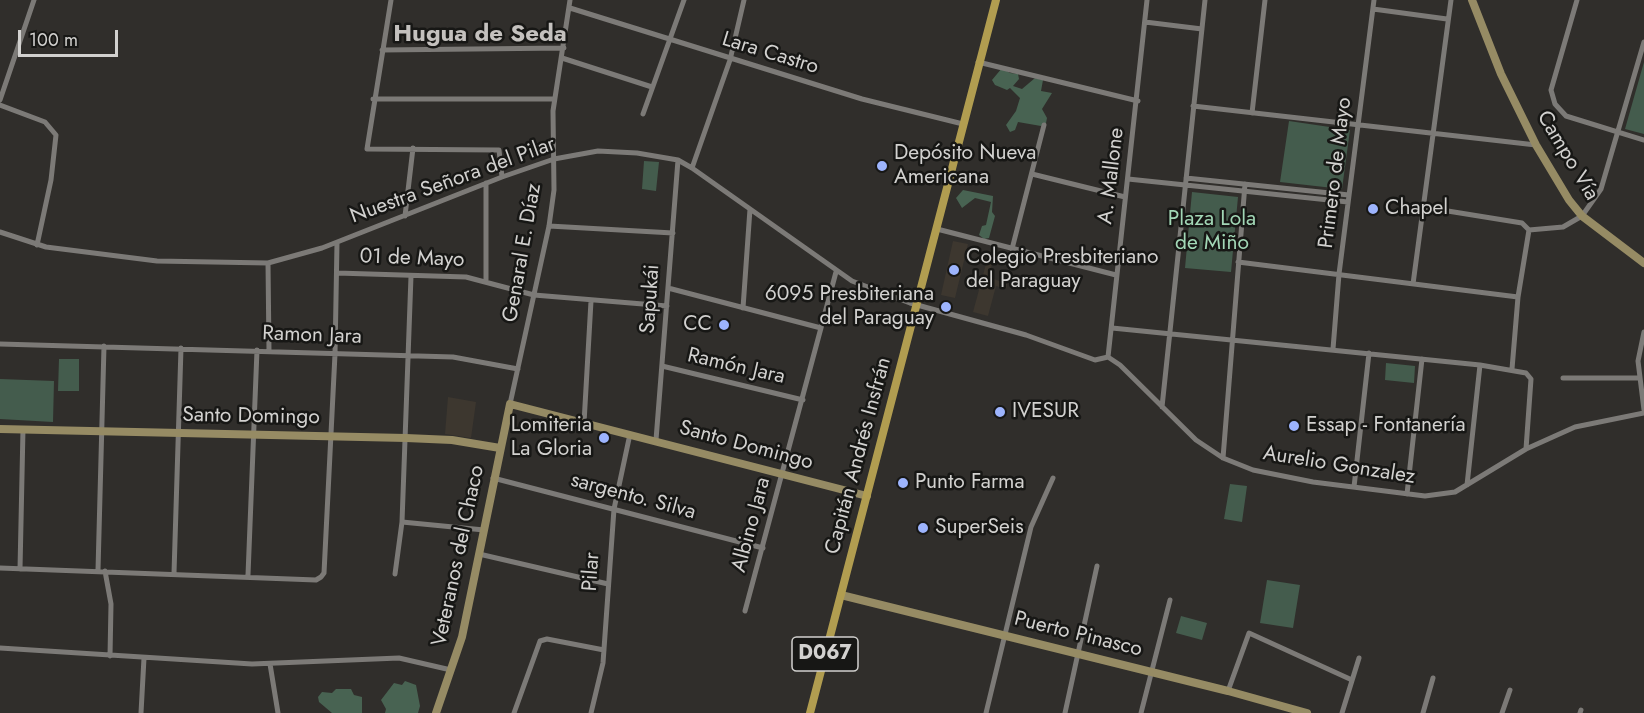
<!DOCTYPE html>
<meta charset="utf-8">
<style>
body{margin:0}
#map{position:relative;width:1644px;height:713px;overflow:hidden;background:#302e2b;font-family:Jost,sans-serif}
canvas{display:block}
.scale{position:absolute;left:18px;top:30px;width:100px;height:27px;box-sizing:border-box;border:3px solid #d2d1cf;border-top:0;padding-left:8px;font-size:18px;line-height:21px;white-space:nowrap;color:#d2d1cf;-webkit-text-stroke:4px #171715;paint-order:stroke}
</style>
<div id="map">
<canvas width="1644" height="713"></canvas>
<div class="scale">100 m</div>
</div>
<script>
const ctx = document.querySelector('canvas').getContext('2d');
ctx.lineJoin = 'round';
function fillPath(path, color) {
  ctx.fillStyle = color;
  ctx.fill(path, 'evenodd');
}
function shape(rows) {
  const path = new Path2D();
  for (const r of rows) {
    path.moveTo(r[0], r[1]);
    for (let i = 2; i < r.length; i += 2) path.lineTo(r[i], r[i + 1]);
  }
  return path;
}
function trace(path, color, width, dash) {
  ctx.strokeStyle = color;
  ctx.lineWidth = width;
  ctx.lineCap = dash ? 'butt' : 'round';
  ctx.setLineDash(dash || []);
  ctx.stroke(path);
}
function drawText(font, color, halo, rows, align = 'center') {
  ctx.font = font + ' Jost,sans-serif';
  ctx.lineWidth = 5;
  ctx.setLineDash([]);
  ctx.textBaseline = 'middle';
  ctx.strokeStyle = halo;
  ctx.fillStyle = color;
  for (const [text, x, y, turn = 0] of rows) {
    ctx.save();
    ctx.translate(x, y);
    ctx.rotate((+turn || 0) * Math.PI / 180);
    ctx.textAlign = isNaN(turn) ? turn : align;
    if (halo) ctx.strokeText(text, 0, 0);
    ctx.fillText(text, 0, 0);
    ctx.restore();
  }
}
fillPath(shape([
 [953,241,968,244,955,298,941,295],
 [989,253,994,255,989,277,1007,284,1006,289,996,286,988,316,973,312],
 [448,397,476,402,471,438,445,434]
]), '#3d372f');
fillPath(shape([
 [1644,62,1644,134,1625,129],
 [1289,121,1350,130,1342,189,1280,182],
 [644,161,659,162,656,191,642,189],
 [1192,192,1238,197,1231,272,1185,268],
 [59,359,79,359,79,391,58,391],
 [1386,363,1415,366,1414,383,1385,380],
 [0,379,54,381,53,422,0,419],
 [1230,484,1247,486,1242,522,1224,519],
 [1267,580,1300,585,1293,628,1260,623],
 [1181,616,1207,623,1202,640,1176,633]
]), '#445c4d');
fillPath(shape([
 [1002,68,1010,73,1018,74,1019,79,1013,86,1022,89,1035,78,1043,80,1041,91,1052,93,1042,109,1047,118,1046,123,1041,126,1018,122,1015,130,1010,132,1006,125,1016,111,1020,98,1010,88,1007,90,995,85,992,80],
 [963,190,993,196,992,212,995,216,989,238,984,239,979,235,982,226,986,225,991,202,975,198,962,208,956,198],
 [405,681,416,685,420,706,418,713,385,713,386,709,381,700,394,683,402,685],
 [336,689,351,689,354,695,362,697,362,713,332,713,319,702,318,697,322,692,332,693]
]), '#486352');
trace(shape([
 [391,0,367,149,499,150,502,177],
 [1577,0,1551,90,1555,104,1566,116,1644,140],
 [570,8,862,99,963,124],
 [1373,9,1447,19],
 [1145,22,1202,29],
 [382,50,564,48],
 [562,58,652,87],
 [978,62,1138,101],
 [373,99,554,99],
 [0,100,34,0],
 [0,105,45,122,56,135,51,180,37,245],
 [1193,106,1536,145],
 [1252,113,1265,0],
 [643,114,684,0],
 [692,168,730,60,744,0],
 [1032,174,1125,197],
 [1186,178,1349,195],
 [1128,179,1348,202],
 [486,183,486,280],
 [1423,207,1522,223,1529,230,1563,227,1582,216,1601,189,1644,42],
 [405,216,413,148],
 [549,226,673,233],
 [937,229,1116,275],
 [0,232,46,247,157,261,268,263,322,248,502,177,554,159,598,151,637,153,678,160,692,168,852,281,910,303,1026,335,1095,360,1108,357,1120,365,1196,440,1223,458,1253,470,1313,482,1425,496,1455,492,1526,449,1575,427,1644,413],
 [1012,249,1044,125],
 [1238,262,1518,297],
 [268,263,269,351],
 [337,273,466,277,534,295,667,306],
 [1413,284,1451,0],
 [668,288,821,328],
 [743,308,750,209],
 [1112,328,1480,365,1526,373,1531,379,1526,449],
 [1644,332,1638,361,1644,410],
 [0,344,453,357,518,369],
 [1333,349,1339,274,1374,0],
 [1108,357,1147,0],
 [662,366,803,400],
 [1512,369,1518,297,1529,230],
 [1563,378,1639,378],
 [510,404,549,226,554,190,553,111,570,0],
 [1162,407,1205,0],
 [584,423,591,301],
 [656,440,678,160],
 [1223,458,1245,184],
 [493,478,763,548],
 [1467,485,1480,365],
 [1354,487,1369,353],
 [1407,494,1422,359],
 [402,522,484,530],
 [479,554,608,584],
 [0,568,316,580,321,577,324,573,335,354,337,243],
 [20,569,23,429],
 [98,570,104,346],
 [105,571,111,604,110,656],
 [174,573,181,348],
 [395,574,402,522,411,276],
 [248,575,257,350],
 [745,611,836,272],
 [0,648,252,664,399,658,451,670],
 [270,664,278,713],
 [1228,691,1249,633,1352,680],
 [141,713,144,658],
 [514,713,540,641,547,639,604,650],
 [591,713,603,663,614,509,630,434],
 [986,713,1031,527,1053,478],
 [1065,713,1097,566],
 [1141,713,1170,600],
 [1342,713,1359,658],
 [1423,713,1433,678],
 [1502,713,1510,690],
 [1580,713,1581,710]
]), '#7c7a77', 5);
trace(shape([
 [1472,0,1501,74,1536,145,1569,200,1582,216,1644,263],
 [0,429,406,438,452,440,500,448],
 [841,595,1228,691,1307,713],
 [436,713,462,637,510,404,867,496]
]), '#968b64', 8);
trace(shape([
 [810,713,996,0]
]), '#b19d50', 8);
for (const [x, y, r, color] of [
 [882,166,6,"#9db4fd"],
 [1373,209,6,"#9db4fd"],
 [954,270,6,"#9db4fd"],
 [946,307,6,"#9db4fd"],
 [724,325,6,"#9db4fd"],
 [1000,412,6,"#9db4fd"],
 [1294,426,6,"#9db4fd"],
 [604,438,6,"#9db4fd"],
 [903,483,6,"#9db4fd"],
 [923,528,6,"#9db4fd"]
]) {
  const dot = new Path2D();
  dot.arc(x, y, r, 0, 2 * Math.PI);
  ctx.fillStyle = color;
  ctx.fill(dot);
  trace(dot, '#171715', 2);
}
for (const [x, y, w] of [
 [825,654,66]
]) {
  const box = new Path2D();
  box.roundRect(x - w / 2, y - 17, w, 34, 4.5);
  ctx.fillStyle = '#171715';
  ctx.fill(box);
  trace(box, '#d2d1cf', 1.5);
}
drawText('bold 20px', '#d2d1cf', null, [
 ["D067",825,654]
]);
drawText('21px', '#d2d1cf', '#171715', [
 ["Lara Castro",770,54,17],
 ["Campo Vía",1567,156,59],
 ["Primero de Mayo",1336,173,-83],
 ["A. Mallone",1112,176,-83],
 ["Nuestra Señora del Pilar",453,181,-20],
 ["Genaral E. Díaz",523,253,-80],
 ["01 de Mayo",412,259,2],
 ["Sapukái",651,299,-86],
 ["Ramon Jara",312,336,2],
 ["Ramón Jara",736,367,13],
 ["Santo Domingo",251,417,1],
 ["Santo Domingo",746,446,15],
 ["Capitán Andrés Insfrán",859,456,-75],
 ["Aurelio Gonzalez",1339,466,9],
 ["sargento. Silva",633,497,15],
 ["Albino Jara",752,525,-75],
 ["Veteranos del Chaco",459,556,-78],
 ["Pilar",592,572,-86],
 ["Puerto Pinasco",1078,635,14]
]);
drawText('21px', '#d2d1cf', '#171715', [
 ["Depósito Nueva",894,154],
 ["Americana",894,178],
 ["Chapel",1385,209],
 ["Colegio Presbiteriano",966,258],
 ["del Paraguay",966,282],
 ["6095 Presbiteriana",934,295,"right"],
 ["del Paraguay",934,319,"right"],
 ["CC",712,325,"right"],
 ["IVESUR",1012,412],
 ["Lomiteria",592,426,"right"],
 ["La Gloria",592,450,"right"],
 ["Essap - Fontanería",1306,426],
 ["Punto Farma",915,483],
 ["SuperSeis",935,528]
], 'left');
drawText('21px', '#a2d7b6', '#171715', [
 ["Plaza Lola",1212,220],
 ["de Miño",1212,244]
]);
drawText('bold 24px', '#c4c1be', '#171715', [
 ["Hugua de Seda",480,35]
]);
</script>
